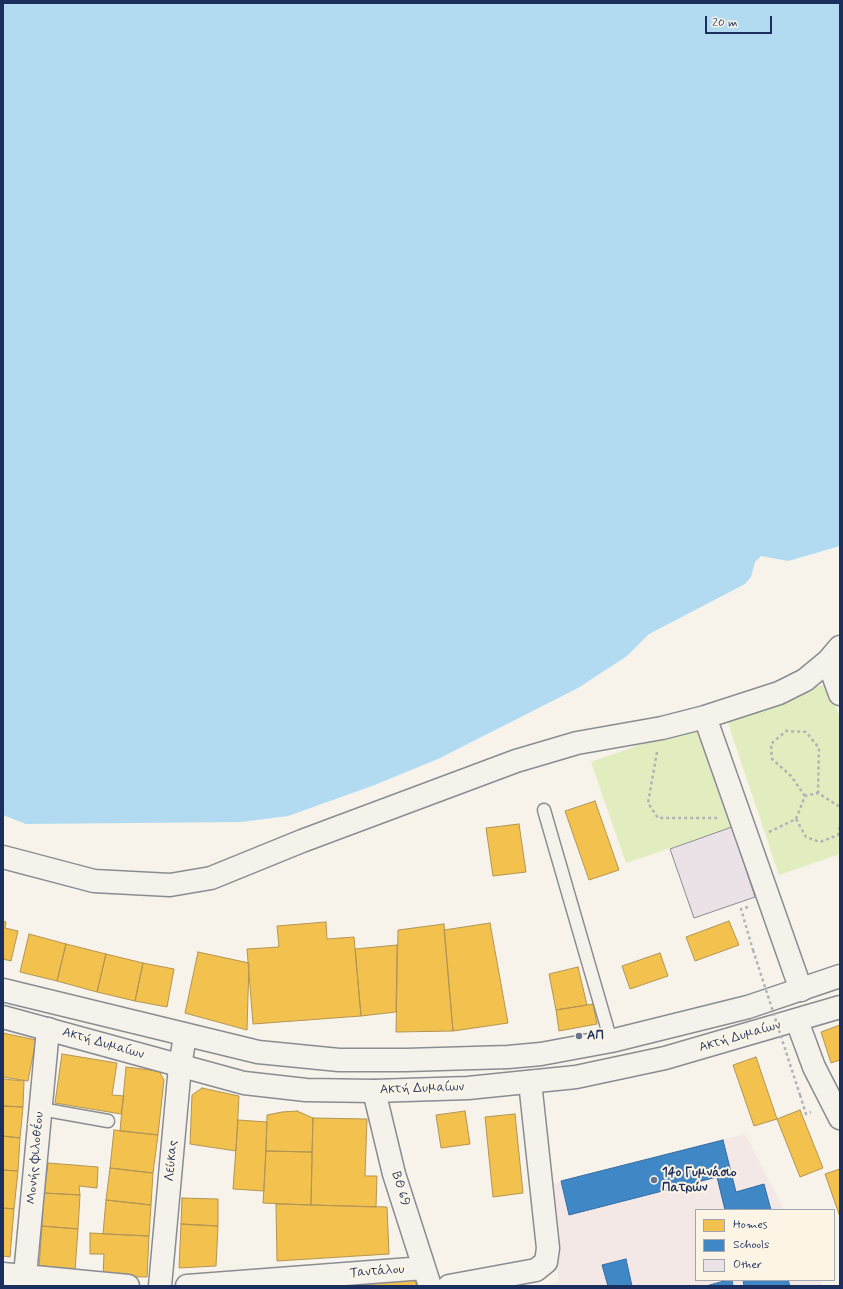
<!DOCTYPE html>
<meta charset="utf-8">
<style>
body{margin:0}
#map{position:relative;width:843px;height:1289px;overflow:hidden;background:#f7f3ea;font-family:Mynerve,sans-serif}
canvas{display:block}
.frame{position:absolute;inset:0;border:4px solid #1b2f5e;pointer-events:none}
.legend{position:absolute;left:695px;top:1209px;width:140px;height:72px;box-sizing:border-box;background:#fcf5e5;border:1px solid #a2a6af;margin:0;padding:5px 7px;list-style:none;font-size:12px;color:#1b2f5e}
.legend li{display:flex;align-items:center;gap:8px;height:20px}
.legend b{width:20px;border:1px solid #a2a6af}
.scale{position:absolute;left:705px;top:16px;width:67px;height:18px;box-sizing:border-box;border:2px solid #1b2f5e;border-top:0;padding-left:5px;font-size:12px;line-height:14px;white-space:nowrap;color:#1b2f5e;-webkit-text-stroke:3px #fcf5e5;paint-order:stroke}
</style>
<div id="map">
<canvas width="843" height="1289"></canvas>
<div class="frame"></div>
<ul class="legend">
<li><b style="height:11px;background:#f2c14e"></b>Homes</li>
<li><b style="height:11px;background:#3f88c5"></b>Schools</li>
<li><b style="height:11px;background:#ebe2e7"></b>Other</li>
</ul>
<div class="scale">20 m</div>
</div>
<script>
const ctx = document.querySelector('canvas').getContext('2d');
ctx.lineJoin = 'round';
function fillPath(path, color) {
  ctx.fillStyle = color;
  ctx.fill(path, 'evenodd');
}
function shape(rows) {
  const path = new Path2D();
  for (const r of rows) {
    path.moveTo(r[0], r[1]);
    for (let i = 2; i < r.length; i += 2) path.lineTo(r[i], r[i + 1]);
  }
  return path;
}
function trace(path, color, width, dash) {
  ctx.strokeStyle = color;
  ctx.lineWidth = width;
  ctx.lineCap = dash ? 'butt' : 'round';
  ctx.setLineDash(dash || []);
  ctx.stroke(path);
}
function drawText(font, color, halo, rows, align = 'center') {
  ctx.font = font + ' Mynerve,sans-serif';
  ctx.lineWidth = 4;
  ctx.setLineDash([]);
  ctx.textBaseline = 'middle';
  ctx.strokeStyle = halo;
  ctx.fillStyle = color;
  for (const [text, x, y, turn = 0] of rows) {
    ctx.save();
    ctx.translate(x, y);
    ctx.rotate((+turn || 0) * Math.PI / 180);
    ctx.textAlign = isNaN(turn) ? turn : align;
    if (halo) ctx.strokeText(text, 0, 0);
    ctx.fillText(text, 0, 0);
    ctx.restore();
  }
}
fillPath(shape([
 [745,1134,784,1210,696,1210,696,1280,820,1280,823,1286,543,1286,559,1282,547,1185]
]), '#f3e8e6');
fillPath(shape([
 [827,684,840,718,840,854,779,875,725,714],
 [696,725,732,827,626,863,591,762]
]), '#e1ecbf');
fillPath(shape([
 [3,3,840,3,840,546,788,561,761,556,755,562,751,577,745,584,649,634,627,656,578,688,438,759,372,786,288,816,241,822,26,824,3,815]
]), '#b2dbf2');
const homes = shape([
 [595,801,619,870,589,880,565,811,595,801],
 [519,824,526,872,493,876,486,828,519,824],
 [3,921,6,922,5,928,18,931,11,961,3,959,3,921],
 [729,921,739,945,695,961,686,937,729,921],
 [326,922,327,939,354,937,361,1016,253,1024,247,949,279,947,277,926,326,922],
 [490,923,508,1023,453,1031,444,930,490,923],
 [444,924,453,1031,396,1032,398,930,444,924],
 [29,934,66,944,57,981,20,972,29,934],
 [66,944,106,954,97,992,57,981,66,944],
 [397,945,396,1012,361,1016,355,949,397,945],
 [198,952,249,963,247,1030,185,1013,198,952],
 [660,953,668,976,630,989,622,966,660,953],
 [106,954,143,963,135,1001,97,992,106,954],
 [143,963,174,969,167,1007,135,1001,143,963],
 [578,967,587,1005,556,1010,549,974,578,967],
 [593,1004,597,1024,559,1031,556,1010,593,1004],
 [840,1025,840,1060,831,1063,821,1032,840,1025],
 [3,1033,36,1040,28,1081,3,1077,3,1033],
 [62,1054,117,1063,112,1095,124,1096,121,1114,55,1103,62,1054],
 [756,1057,777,1119,754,1126,733,1065,756,1057],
 [126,1067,159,1071,164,1080,158,1135,120,1131,126,1067],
 [3,1079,24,1081,23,1107,3,1106,3,1079],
 [202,1088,239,1096,236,1151,190,1144,192,1095,202,1088],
 [3,1106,23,1107,20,1138,3,1136,3,1106],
 [800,1110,823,1168,800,1177,777,1119,800,1110],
 [297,1111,313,1118,312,1152,266,1151,267,1115,282,1112,297,1111],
 [465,1111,470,1144,441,1148,436,1115,465,1111],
 [515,1114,523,1193,493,1197,485,1117,515,1114],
 [313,1118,367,1119,365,1176,377,1176,376,1207,311,1205,313,1118],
 [238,1120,267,1122,264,1191,233,1189,238,1120],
 [114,1130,158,1135,153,1173,110,1168,114,1130],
 [3,1136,20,1138,18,1171,3,1170,3,1136],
 [266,1151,312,1152,311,1205,263,1203,266,1151],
 [48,1163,98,1167,97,1188,79,1186,80,1195,44,1193,48,1163],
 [110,1168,153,1173,151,1205,106,1200,110,1168],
 [840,1169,840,1217,825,1174,840,1169],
 [3,1170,18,1171,14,1209,3,1208,3,1170],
 [44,1193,80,1195,78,1229,42,1226,44,1193],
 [182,1198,218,1199,218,1226,181,1224,182,1198],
 [106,1200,151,1205,149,1236,103,1234,106,1200],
 [276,1204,387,1207,389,1254,277,1261,276,1204],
 [3,1208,14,1209,10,1257,3,1256,3,1208],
 [181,1224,218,1226,216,1266,179,1268,181,1224],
 [42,1226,78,1229,75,1270,39,1268,42,1226],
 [90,1233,149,1236,147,1277,103,1276,104,1254,90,1254,90,1233],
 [412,1274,417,1286,366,1286,366,1278,412,1274]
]);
fillPath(homes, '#f2c14e');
trace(homes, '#b29553', 1);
const schools = shape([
 [723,1140,736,1192,764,1184,771,1210,725,1210,717,1177,569,1215,561,1181,723,1140],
 [626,1259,632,1286,608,1286,602,1265,626,1259],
 [728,1280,732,1280,733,1286,706,1286,728,1280],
 [743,1280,788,1280,790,1286,744,1286,743,1280]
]);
fillPath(schools, '#3f88c5');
trace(schools, '#346da6', 1);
const building = shape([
 [732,827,755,897,694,918,670,849,732,827]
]);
fillPath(building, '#ebe2e7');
trace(building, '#8a8c91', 1);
const lane = shape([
 [544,810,611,1041],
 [41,1109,108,1121]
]);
const street = shape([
 [828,661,840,694],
 [705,717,801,990],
 [3,857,94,881,170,885,211,878,302,841,516,761,577,743,662,728,705,717,779,693,805,680,828,661,840,647],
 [797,1021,814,1067,840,1118],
 [374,1091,394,1174,430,1286],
 [3,1274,128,1286],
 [24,1286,48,1029],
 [187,1286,424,1268],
 [449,1286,536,1270,546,1262,548,1248,530,1082]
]);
const secondary = shape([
 [160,1286,180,1066,185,1036]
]);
const primary = shape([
 [3,990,258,1052,339,1060,406,1060,508,1057,541,1054,611,1041,748,1007,840,976],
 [3,1017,244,1083,306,1090,374,1091,468,1088,576,1077,665,1058,840,1007]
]);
trace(lane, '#8a8c91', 15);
trace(street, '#8a8c91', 25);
trace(secondary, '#8a8c91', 25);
trace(primary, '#8a8c91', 25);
trace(shape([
 [657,752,648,803,658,818,717,818],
 [805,796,791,776,772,759,771,744,786,731,806,732,819,748,818,793],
 [796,819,806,837,820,842,838,835,840,825],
 [769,832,796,819,805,796,818,793,840,807],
 [748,907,741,909,753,950],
 [800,1095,806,1114,811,1112]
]), '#b2b3b4', 2.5, [3, 3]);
trace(lane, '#f5f2ec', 12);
trace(street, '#f5f2ec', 22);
trace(secondary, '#f5f2ec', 22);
trace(primary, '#f5f2ec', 22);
trace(shape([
 [753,950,800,1095]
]), '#b2b3b4', 2.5, [3, 3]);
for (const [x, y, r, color] of [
 [579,1036,4,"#68748f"],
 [654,1180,4,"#68748f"]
]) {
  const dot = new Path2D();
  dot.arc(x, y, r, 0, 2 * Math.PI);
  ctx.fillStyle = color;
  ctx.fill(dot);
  trace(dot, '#fcf5e5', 1.5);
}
drawText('bold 13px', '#1b2f5e', '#fcf5e5', [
 ["ΑΠ",587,1036],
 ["14o Γυμνάσιο",662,1173],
 ["Πατρών",662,1188]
], 'left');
drawText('13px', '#1b2f5e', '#fcf5e5', [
 ["Ακτή Δυμαίων",740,1037,-16],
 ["Ακτή Δυμαίων",103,1044,16],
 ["Ακτή Δυμαίων",422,1089,-2],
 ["Μονής Φιλοθέου",36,1158,-85],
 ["Λεύκας",172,1161,-85],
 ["ΒΘ 69",400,1189,73],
 ["Ταντάλου",377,1272,-4]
]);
</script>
